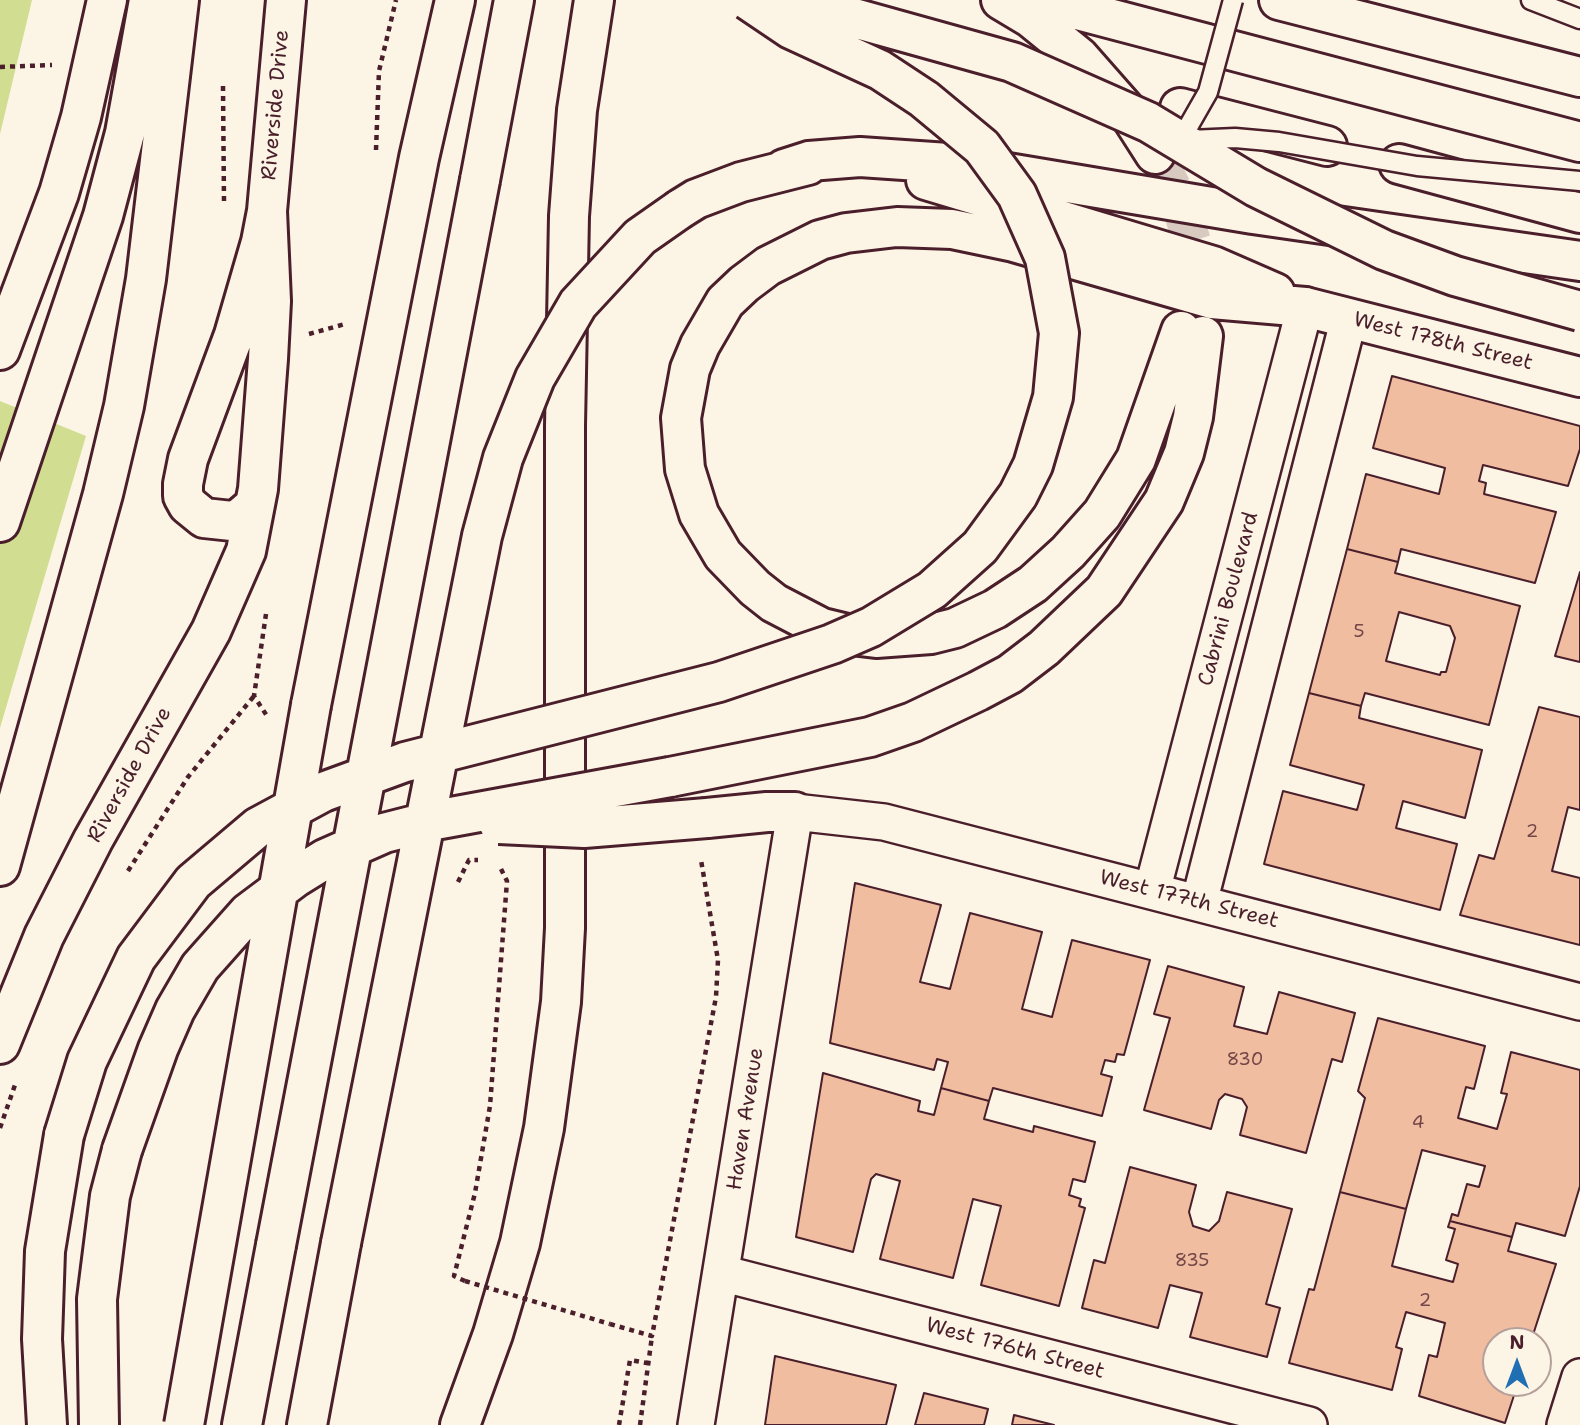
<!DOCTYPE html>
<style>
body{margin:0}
#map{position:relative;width:1580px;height:1425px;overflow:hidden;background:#fcf5e5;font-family:"Shantell Sans",sans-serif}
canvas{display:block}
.north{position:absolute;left:1482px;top:1327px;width:70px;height:70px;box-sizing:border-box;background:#fcf5e5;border:2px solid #b59f9b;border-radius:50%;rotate:0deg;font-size:19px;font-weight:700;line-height:28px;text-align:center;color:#4a1f2b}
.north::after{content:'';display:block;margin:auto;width:24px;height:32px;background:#1f6fb2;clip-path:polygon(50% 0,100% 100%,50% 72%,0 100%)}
</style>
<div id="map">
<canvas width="1580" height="1425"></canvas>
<div class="north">N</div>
</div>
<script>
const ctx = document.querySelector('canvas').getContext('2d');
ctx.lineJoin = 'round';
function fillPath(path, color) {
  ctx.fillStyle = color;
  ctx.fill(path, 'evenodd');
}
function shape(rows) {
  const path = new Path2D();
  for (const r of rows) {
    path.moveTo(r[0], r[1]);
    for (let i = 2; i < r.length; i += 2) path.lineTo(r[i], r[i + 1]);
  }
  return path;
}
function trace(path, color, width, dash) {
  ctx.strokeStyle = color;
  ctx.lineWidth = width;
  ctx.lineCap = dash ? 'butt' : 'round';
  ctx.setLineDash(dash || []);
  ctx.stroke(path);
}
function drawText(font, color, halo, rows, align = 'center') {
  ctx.font = font + ' "Shantell Sans",sans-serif';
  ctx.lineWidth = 6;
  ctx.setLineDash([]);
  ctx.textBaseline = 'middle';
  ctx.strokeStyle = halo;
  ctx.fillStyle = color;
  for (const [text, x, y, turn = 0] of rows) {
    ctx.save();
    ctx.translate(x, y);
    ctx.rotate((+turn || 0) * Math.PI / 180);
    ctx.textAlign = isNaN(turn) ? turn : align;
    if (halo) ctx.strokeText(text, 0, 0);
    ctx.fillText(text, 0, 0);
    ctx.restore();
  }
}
fillPath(shape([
 [0,0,32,0,0,134],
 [0,401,86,436,0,728]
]), '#d1de91');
const building = shape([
 [1392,376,1580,426,1580,449,1568,486,1483,465,1479,481,1486,483,1484,494,1556,512,1535,583,1401,549,1398,562,1347,549,1366,474,1439,494,1445,468,1373,448,1392,376],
 [1347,549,1398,562,1395,573,1520,606,1489,725,1365,693,1361,706,1309,693,1347,549],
 [1399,612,1450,626,1455,638,1446,672,1441,672,1440,675,1386,661,1399,612],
 [1580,572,1580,662,1555,656,1580,572],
 [1309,693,1361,706,1359,718,1482,750,1465,818,1403,801,1396,828,1457,844,1440,910,1264,864,1283,791,1357,810,1364,785,1290,765,1309,693],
 [1539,707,1580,717,1580,810,1568,807,1552,871,1580,878,1580,945,1460,915,1479,855,1494,859,1539,707],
 [855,883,941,905,920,982,950,989,970,913,1042,932,1022,1009,1052,1017,1072,940,1150,960,1124,1055,1117,1054,1115,1062,1105,1060,1101,1074,1112,1077,1102,1116,993,1088,989,1101,941,1088,948,1062,937,1059,934,1070,830,1043,855,883],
 [1168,966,1244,987,1234,1026,1267,1034,1279,992,1355,1013,1342,1062,1332,1059,1306,1153,1240,1135,1247,1107,1242,1099,1225,1094,1219,1100,1211,1129,1144,1110,1170,1018,1154,1014,1168,966],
 [1378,1018,1485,1046,1474,1089,1466,1087,1458,1118,1497,1129,1507,1094,1501,1093,1511,1052,1580,1070,1580,1186,1565,1236,1516,1223,1512,1237,1450,1221,1452,1214,1458,1216,1467,1184,1479,1187,1485,1166,1422,1150,1406,1209,1340,1192,1365,1098,1358,1091,1378,1018],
 [823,1073,920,1101,918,1111,934,1115,941,1088,989,1101,984,1119,1033,1132,1034,1126,1095,1142,1085,1182,1073,1179,1069,1195,1081,1199,1079,1206,1085,1208,1059,1306,981,1285,1001,1206,973,1199,953,1278,880,1259,900,1181,876,1174,871,1179,853,1252,796,1237,823,1073],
 [1130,1167,1196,1185,1189,1212,1193,1226,1209,1231,1219,1221,1227,1192,1292,1209,1266,1304,1280,1308,1267,1357,1190,1337,1202,1293,1170,1285,1158,1328,1082,1308,1094,1260,1105,1263,1130,1167],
 [1340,1192,1406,1209,1392,1266,1453,1282,1458,1264,1446,1260,1455,1229,1448,1227,1450,1221,1512,1237,1508,1251,1556,1264,1531,1341,1496,1341,1496,1383,1518,1383,1505,1423,1419,1396,1429,1355,1437,1357,1445,1323,1406,1312,1396,1347,1402,1349,1392,1390,1289,1363,1309,1289,1314,1290,1340,1192],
 [775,1356,896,1385,886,1425,765,1425,775,1356],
 [924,1393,988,1409,984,1425,915,1425,924,1393],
 [1014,1415,1054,1425,1012,1425,1014,1415]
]);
fillPath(building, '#f0bda1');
trace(building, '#4a1f2b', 2);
trace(shape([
 [1155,154,1179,201,1193,245,1201,278,1203,336]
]), '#d8cac0', 38, [38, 19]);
const service = shape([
 [1531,0,1580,19]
]);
const minor = shape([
 [1152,891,1305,307],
 [1199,903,1349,318],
 [721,1273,1309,1425],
 [696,1425,795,812,884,822,1580,1002],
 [1565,1425,1580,1377]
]);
const secondary = shape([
 [255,505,240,518,232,521,204,518,188,505,183,496,183,484,188,459,234,335,261,242,267,211,286,0],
 [0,1044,44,936,93,840,211,631,246,551,258,489,268,359,271,301,267,211]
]);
const primary = shape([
 [1305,307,1580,377]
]);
const motorway = shape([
 [1001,0,1031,18,1079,57,1130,115,1155,154],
 [1040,0,1580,142],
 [1279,0,1580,77],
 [1180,108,1327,146],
 [1399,164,1580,213],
 [784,169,809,161,860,157,948,163,1253,214,1580,261],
 [480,180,514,0],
 [926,180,1213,266,1275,293],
 [680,209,696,199,741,182,808,165],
 [1181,331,1136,459,1102,514,1068,552,1033,584,995,609,955,628,931,634,876,638,851,635,822,628,774,603,755,588,723,555,699,514,685,469,681,418,690,369,700,345,725,302,744,284,768,266,820,240,846,233,897,227,952,229,1014,242,1212,299,1305,307],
 [0,350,59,193,81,117,107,0],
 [0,522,103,216,125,133,149,0],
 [311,705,419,158,455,0],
 [670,777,870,737,913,722,978,691,1010,674,1044,648,1104,591,1164,501,1184,453,1193,417,1203,336],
 [707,818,767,812,795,812],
 [0,866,103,494,124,406,146,279,179,0],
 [47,1425,42,1339,45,1251,64,1135],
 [99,1425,97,1299,110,1196,122,1150],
 [242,1425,276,1245],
 [307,1425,341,1243],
 [460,1425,493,1334,520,1243,544,1128,561,1002,565,928,565,426,569,216,577,110,594,0]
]);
trace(service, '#4a1f2b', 23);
trace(minor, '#4a1f2b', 40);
trace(secondary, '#4a1f2b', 44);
trace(primary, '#4a1f2b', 44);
trace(motorway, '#4a1f2b', 44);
trace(shape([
 [0,67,52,65],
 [223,86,224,201],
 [376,150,379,71,396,0],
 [309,334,345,324],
 [266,614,254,696,267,716],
 [128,871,188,777,254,696],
 [458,882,469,860,478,860],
 [0,1128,16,1082],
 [465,1281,454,1276,475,1193,490,1106,507,881,500,867],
 [610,1324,652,1336,716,997,718,960,701,860],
 [619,1425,630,1360,647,1363],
 [640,1425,652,1336]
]), '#4a1f2b', 4.5, [5, 5]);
trace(service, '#fcf5e5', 18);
trace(minor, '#fcf5e5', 35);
trace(secondary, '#fcf5e5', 38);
trace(primary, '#fcf5e5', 38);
trace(motorway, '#fcf5e5', 38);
const serviceBridge = shape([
 [1190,140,1235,138,1279,142,1417,166,1580,181],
 [1180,141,1208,92,1233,0]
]);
const motorwayBridge = shape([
 [789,0,1012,62,1148,122,1256,187,1384,250,1455,276,1580,311],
 [499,824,584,828,707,818],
 [64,1135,87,1061,136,958,193,882,258,827,323,792,405,762,719,682,832,644,871,627,932,590,980,547,1018,495,1033,465,1053,397,1059,333,1045,258,1017,195,982,147,924,99,880,70,791,29,748,0],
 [122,1150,158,1049,175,1010,200,967,248,913,296,877,325,859,384,833,435,820,670,777],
 [341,1243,482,536,503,458,535,378,578,304,640,237,680,209],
 [276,1245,480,180],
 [184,1425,311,705]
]);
trace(serviceBridge, '#4a1f2b', 23, []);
trace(motorwayBridge, '#4a1f2b', 44, []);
trace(shape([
 [465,1281,610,1324]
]), '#4a1f2b', 4.5, [5, 5]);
trace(serviceBridge, '#fcf5e5', 18);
trace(motorwayBridge, '#fcf5e5', 38);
drawText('18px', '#744648', null, [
 ["5",1359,632],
 ["2",1532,832],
 ["830",1245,1060],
 ["4",1418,1123],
 ["835",1192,1261],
 ["2",1425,1301]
]);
drawText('21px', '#4a1f2b', '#fcf5e5', [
 ["Riverside Drive",276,105,-85],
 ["West 178th Street",1443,342,14],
 ["Cabrini Boulevard",1229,599,-75],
 ["Riverside Drive",130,775,-61],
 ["West 177th Street",1189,900,14],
 ["Haven Avenue",746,1119,-81],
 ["West 176th Street",1015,1349,15]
]);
</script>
